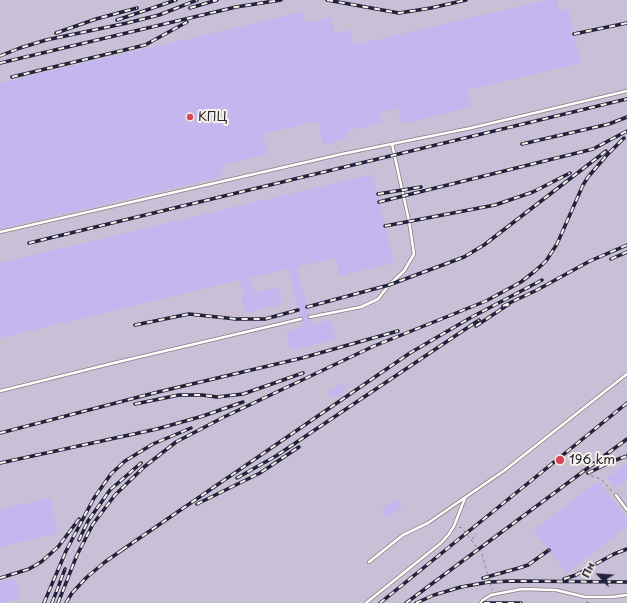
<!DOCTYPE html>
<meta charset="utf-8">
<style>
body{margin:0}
#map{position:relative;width:627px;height:603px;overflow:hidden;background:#f1dcbd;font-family:"Playpen Sans",sans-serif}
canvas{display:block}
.north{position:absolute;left:579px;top:555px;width:40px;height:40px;-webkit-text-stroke:3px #f7f3e8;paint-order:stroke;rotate:295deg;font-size:11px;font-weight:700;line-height:16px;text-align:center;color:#22223b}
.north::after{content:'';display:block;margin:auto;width:14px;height:18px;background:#22223b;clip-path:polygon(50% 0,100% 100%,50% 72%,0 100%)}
</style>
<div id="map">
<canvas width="627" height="603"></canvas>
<div class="north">Пн</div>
</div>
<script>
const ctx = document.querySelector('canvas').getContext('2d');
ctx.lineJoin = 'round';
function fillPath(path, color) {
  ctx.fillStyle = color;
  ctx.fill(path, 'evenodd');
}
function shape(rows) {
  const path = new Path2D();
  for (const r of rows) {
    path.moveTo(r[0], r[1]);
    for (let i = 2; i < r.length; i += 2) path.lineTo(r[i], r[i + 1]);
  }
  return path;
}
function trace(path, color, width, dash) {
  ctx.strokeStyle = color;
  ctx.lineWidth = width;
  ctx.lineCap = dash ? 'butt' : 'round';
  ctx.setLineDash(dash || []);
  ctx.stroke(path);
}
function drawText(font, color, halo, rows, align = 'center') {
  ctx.font = font + ' "Playpen Sans",sans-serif';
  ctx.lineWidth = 4;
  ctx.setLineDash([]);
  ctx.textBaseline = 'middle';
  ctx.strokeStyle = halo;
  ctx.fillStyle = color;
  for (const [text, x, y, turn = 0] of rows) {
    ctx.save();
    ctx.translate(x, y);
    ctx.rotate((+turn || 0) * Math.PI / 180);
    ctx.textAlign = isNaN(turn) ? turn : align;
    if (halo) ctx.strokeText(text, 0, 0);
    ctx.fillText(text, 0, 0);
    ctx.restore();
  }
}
fillPath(shape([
 [0,0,627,0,627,603,0,603]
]), '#c9bfd7');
fillPath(shape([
 [547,0,557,0,559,11,568,9,581,63,468,90,472,107,401,124,398,108,380,113,382,123,346,131,348,139,323,145,318,121,263,134,268,154,221,165,223,176,0,229,0,83,302,12,305,23,331,17,335,34,351,30,354,45],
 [373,174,394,263,340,276,336,258,297,267,312,325,331,320,336,339,291,350,286,331,303,327,288,269,250,278,254,293,278,287,282,304,245,313,241,296,244,295,240,280,0,338,0,263],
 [342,383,346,388,341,392,342,395,339,398,336,395,331,399,328,393],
 [626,463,627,465,627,480,616,488,607,478],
 [598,481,627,518,627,526,567,573,534,531],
 [50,498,58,533,0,547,0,509],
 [397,499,403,506,386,518,381,510],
 [15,579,20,598,0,603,0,583]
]), '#c4b6ee');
const service = shape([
 [0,232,342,154,471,128,627,91],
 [310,317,361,307,378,299,389,285,404,271,414,254,409,221,392,144],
 [0,391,118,362,301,319],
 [616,495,627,510],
 [369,562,403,535,428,523,505,470,627,374],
 [366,603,441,543,449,534,454,526,465,498],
 [481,603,483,600,491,595,522,589,556,590,585,597,612,597,627,595]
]);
trace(service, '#8a7f7c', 4);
trace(shape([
 [573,460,587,474,601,479,612,491],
 [459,527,462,528,482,554,492,590],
 [472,539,477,534],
 [586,602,590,603]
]), '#8a7f7c', 1, [3, 3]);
trace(service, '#fff', 2.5);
const rail = shape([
 [327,0,399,13,431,8,466,0],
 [190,8,217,0],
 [117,20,176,0],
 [56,33,96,19,137,8],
 [574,34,627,23],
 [0,56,20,48,46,40,127,23,159,15,197,0],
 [0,63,236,7,281,0],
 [12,77,145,45,187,22],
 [522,144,609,124,627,117],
 [378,194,421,187],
 [379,202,593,149,627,131],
 [385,226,495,205,533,192,570,173],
 [29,243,627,99],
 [611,259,627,252],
 [503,306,537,290,590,261,627,245],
 [307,307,389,285,464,257,484,245,606,151],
 [135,325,189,314,236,319,265,319,298,310],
 [476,326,509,304],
 [135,404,179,395,202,395,217,397,243,394,303,373],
 [0,433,158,392,302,358,398,331],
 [0,463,157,429,203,416,243,402],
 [588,473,613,461,627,456],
 [237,478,276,456,479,320],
 [197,504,260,473,299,447],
 [79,540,88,521,110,490,141,463],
 [122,550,410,353,470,318,542,280],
 [0,578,29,569,41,562,58,547,79,519],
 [483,578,519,568,528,565,549,550],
 [564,579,576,575,614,554,627,549],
 [44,603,66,551,94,498,111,474,125,461,153,444,191,428],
 [52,603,65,569],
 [58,603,77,555,93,524,115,495,144,467,176,442,224,417,374,346,486,301,521,282,535,271,546,261,557,244,583,185,588,177,607,155,624,138],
 [66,603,72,593,87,577,105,562,125,548],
 [380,603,627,403],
 [406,603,627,439],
 [416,603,434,595,461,587,489,582,512,581,627,582],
 [484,603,521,603]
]);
trace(rail, '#22223b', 3.5);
trace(rail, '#f7f3e8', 2, [6]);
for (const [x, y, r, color] of [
 [190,117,4,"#d1495b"],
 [560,460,5,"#d1495b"]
]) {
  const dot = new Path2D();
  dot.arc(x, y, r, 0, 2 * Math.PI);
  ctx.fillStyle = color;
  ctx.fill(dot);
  trace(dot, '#f7f3e8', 1.5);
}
drawText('13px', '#22223b', '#f7f3e8', [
 ["КПЦ",198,117],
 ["196 km",569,460]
], 'left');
</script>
